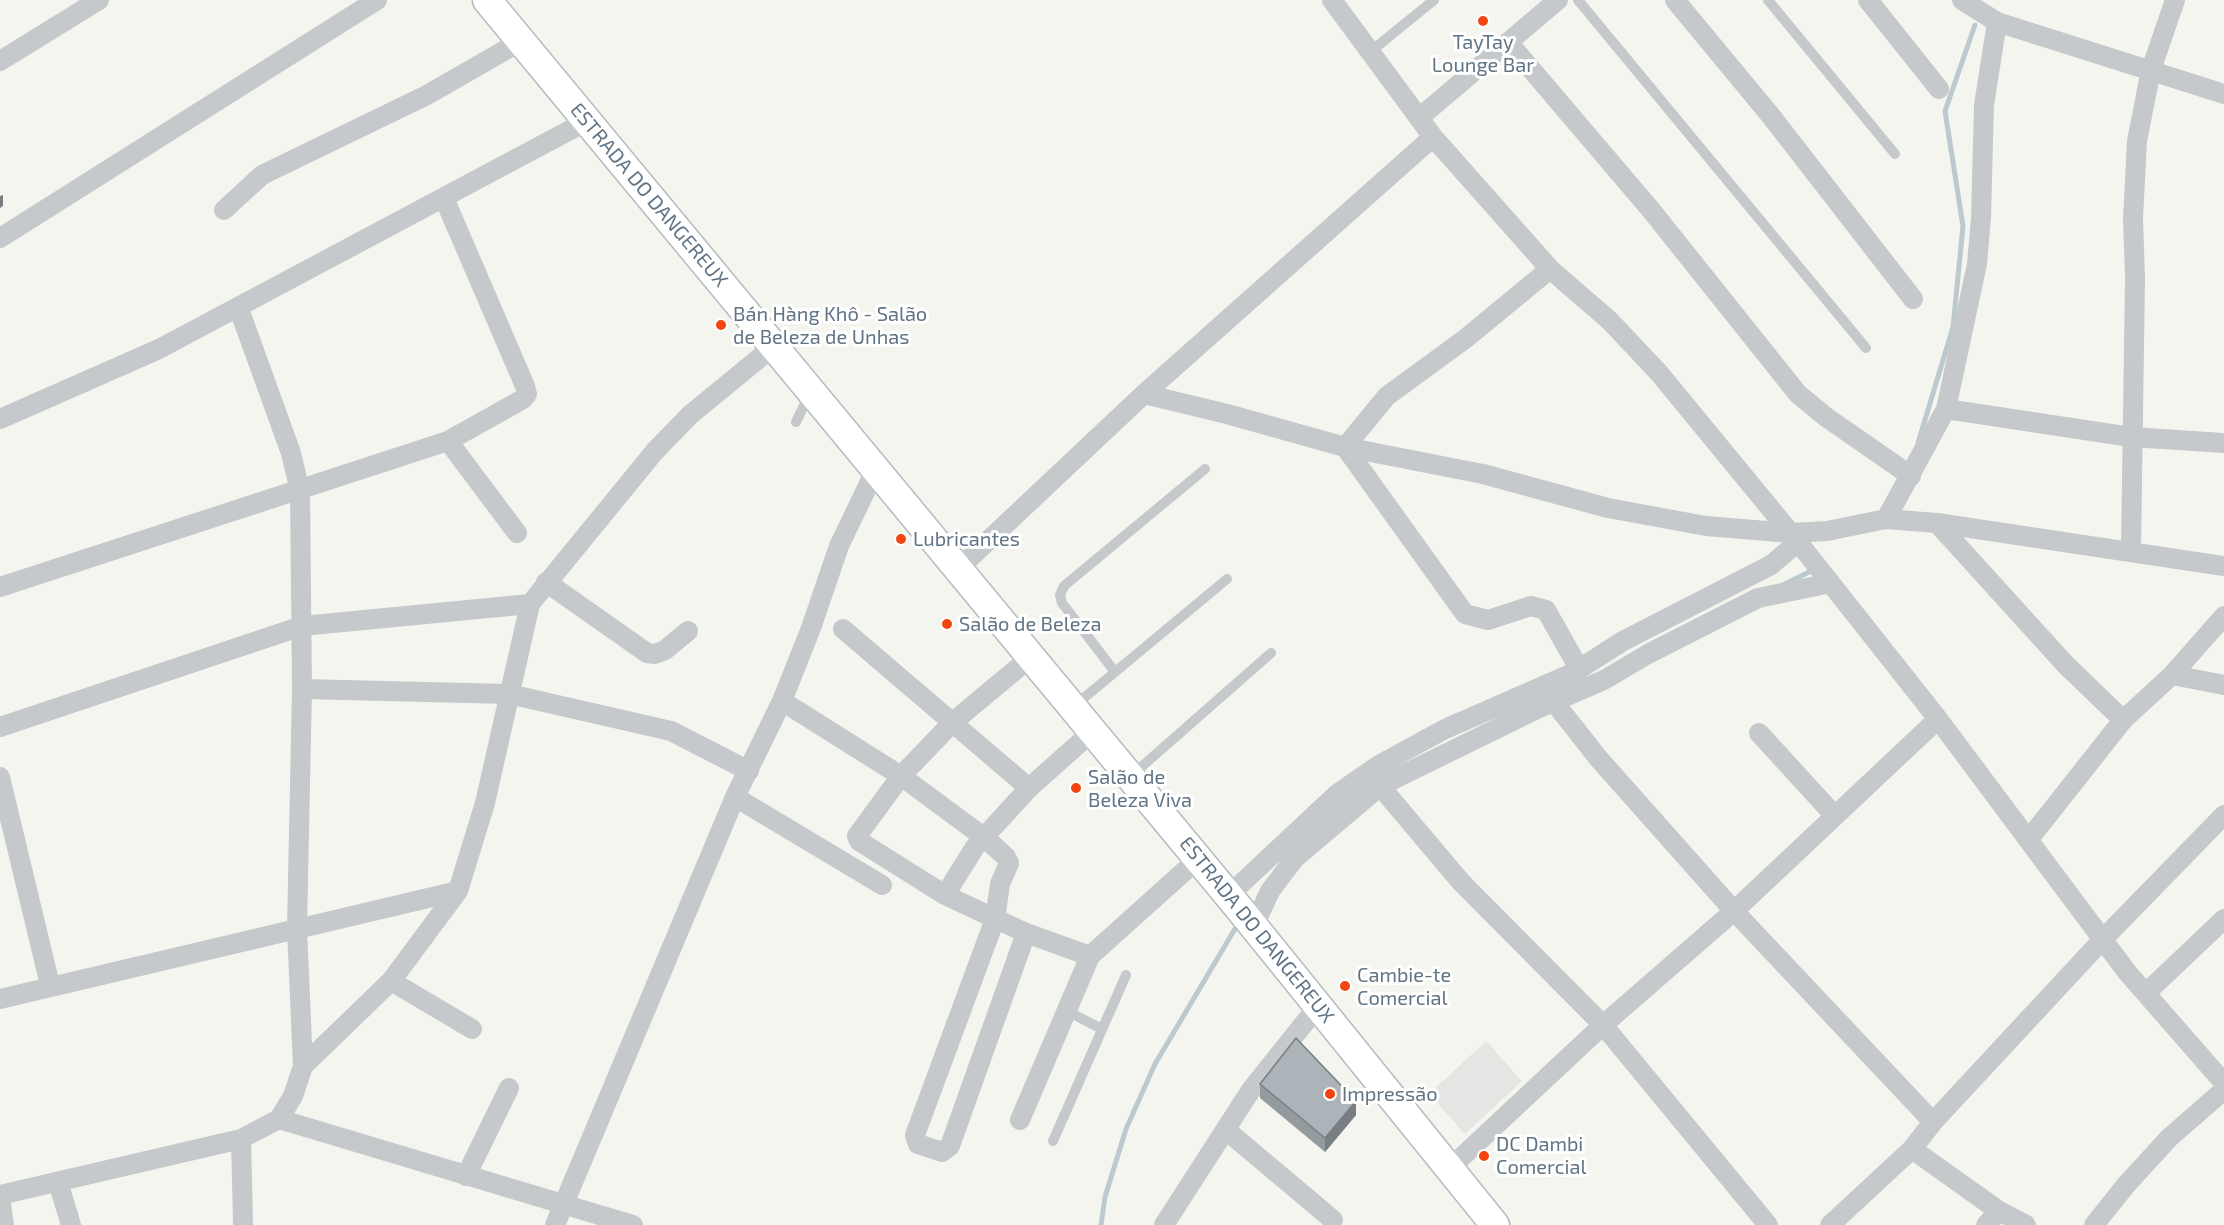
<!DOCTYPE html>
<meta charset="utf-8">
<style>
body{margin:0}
canvas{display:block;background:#f5f5ef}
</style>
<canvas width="2224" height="1225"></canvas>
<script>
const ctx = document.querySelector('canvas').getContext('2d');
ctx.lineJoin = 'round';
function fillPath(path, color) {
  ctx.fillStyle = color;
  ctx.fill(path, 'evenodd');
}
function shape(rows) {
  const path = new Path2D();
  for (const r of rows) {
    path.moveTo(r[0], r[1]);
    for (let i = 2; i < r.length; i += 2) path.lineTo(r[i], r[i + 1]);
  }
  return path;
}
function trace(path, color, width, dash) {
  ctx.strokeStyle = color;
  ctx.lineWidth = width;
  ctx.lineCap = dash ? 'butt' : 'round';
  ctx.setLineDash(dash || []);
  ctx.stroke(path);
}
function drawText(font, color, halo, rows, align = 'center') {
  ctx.font = font + ' "Exo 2",sans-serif';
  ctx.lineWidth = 6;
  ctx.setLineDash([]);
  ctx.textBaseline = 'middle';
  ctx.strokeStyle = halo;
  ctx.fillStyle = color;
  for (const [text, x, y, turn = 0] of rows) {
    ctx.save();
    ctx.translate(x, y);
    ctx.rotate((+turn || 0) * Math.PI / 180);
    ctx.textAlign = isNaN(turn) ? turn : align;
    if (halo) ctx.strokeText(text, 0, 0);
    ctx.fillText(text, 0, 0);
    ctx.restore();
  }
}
fillPath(shape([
 [1486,1041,1522,1081,1465,1134,1429,1094]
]), '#e5e6e3');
trace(shape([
 [1918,443,1953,327,1963,226,1945,111,1975,25],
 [1783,585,1811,571],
 [1317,827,1360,791],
 [1101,1225,1105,1197,1126,1129,1155,1064,1239,922]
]), '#bcc9ce', 5);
const secondary = shape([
 [487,0,1238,907,1495,1225]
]);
trace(secondary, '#b5bbbf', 31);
trace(shape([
 [1578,0,1866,348],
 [1768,0,1895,154],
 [1370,52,1434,0],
 [796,422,810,393],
 [1115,672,1062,603,1060,595,1064,586,1205,469],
 [1073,707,1227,579],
 [1131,776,1271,653],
 [1067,1011,1102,1029],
 [1053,1141,1126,975]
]), '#c6c9cc', 10);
trace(shape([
 [1332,0,1433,137,1550,269,1610,321,1659,373,1798,542,1938,719,2127,972,2224,1083],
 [1675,0,1771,116,1913,299],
 [1868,0,1939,89],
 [1962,0,1997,22,2224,94],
 [1508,42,1651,210,1798,394,1826,417,1911,476],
 [0,61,99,0],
 [1419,118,1558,0],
 [224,210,262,175,427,95,521,41],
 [0,238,377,0],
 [1550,269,1465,339,1387,396,1345,447,1465,614,1488,620,1531,606,1546,610,1577,665,1576,669],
 [239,309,291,453,300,491,302,689,297,929,303,1066],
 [1144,394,1227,414,1345,447,1483,474,1608,508,1706,526,1791,533,1827,531,1886,519,1937,523,2224,566],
 [1946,409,1977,264,1981,218,1984,105,1997,22],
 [0,419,159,349,587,121],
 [448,441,517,533],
 [1886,519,1946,409,2131,437,2224,443],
 [1937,523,2065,664,2123,720],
 [2131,550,2135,278,2133,218,2137,141,2151,70,2175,0],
 [958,569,1144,394,1433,137],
 [546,582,647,653,655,654,665,650,688,631],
 [0,587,448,441,523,399,527,394,525,386,444,198],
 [843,629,1029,788],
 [1031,657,953,722,901,776,857,836,859,841,945,895,1026,933,1090,956],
 [2172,675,2224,685],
 [302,689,509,694,671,731,749,771],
 [782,701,901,776,985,838,1006,857,1009,863,1000,884,995,919,915,1135,918,1144,942,1152,950,1146,1026,933],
 [1554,702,1599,759,1734,911,1933,1122],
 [0,727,302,626,530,604],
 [1759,733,1834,815],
 [0,777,50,985],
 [1380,786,1461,882,1603,1025,1768,1225],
 [735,797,882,885],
 [2029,839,2123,720,2172,675,2224,616],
 [945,895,975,847,1029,788,1093,731],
 [1229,895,1337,794,1379,765,1445,729,1573,673,1623,641,1771,565,1798,542],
 [1254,926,1270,891,1295,858,1380,786,1539,708,1604,680,1648,654,1758,598,1831,583],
 [391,981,472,1029],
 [2146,993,2224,919],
 [0,999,458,891],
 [279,1119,633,1225],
 [1020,1120,1090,956,1198,859],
 [1226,1130,1333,1220],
 [1912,1149,1999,1211,2026,1225],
 [1450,1168,1603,1025,1734,911,1938,719],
 [466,1176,509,1088],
 [58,1182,71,1225],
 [0,1195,241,1139],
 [0,1198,4,1225],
 [243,1225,241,1139,279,1119,293,1096,303,1066,391,981,458,891,485,803,530,604,655,451,690,415,774,346],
 [555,1225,735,797,782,701,811,628,839,546,876,469],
 [1164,1225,1251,1090,1318,1006],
 [1830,1225,1912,1149,1933,1122,2104,938,2224,815],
 [1986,1225,1999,1211],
 [2094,1225,2126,1185,2169,1138,2224,1090]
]), '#c6c9cc', 20);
trace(secondary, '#fff', 28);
fillPath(shape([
 [1260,1084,1356,1115,1325,1152,1260,1098]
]), '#949b9f');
fillPath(shape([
 [3,195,3,206,0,208,0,196],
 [1356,1101,1356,1115,1325,1152,1325,1138]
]), '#787e82');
const building = shape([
 [1296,1038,1356,1101,1325,1138,1260,1084,1296,1038]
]);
fillPath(building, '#acb4b9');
trace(building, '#787e82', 1.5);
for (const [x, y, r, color] of [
 [1483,21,6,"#f44410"],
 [721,325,6,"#f44410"],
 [901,539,6,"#f44410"],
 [947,624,6,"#f44410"],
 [1076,788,6,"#f44410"],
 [1345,986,6,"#f44410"],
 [1330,1094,6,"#f44410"],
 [1484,1156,6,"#f44410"]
]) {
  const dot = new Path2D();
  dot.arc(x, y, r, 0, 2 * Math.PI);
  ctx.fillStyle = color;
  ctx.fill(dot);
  trace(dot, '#fff', 2);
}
drawText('20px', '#607484', '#fff', [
 ["TayTay",1483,42,"center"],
 ["Lounge Bar",1483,65,"center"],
 ["Bán Hàng Khô - Salão",733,314],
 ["de Beleza de Unhas",733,337],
 ["Lubricantes",913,539],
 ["Salão de Beleza",959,624],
 ["Salão de",1088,777],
 ["Beleza Viva",1088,800],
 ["Cambie-te",1357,975],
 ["Comercial",1357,998],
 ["Impressão",1342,1094],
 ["DC Dambi",1496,1144],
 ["Comercial",1496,1167]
], 'left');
drawText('20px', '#607484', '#fff', [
 ["ESTRADA DO DANGEREUX",649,195,50],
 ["ESTRADA DO DANGEREUX",1257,930,51]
]);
</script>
